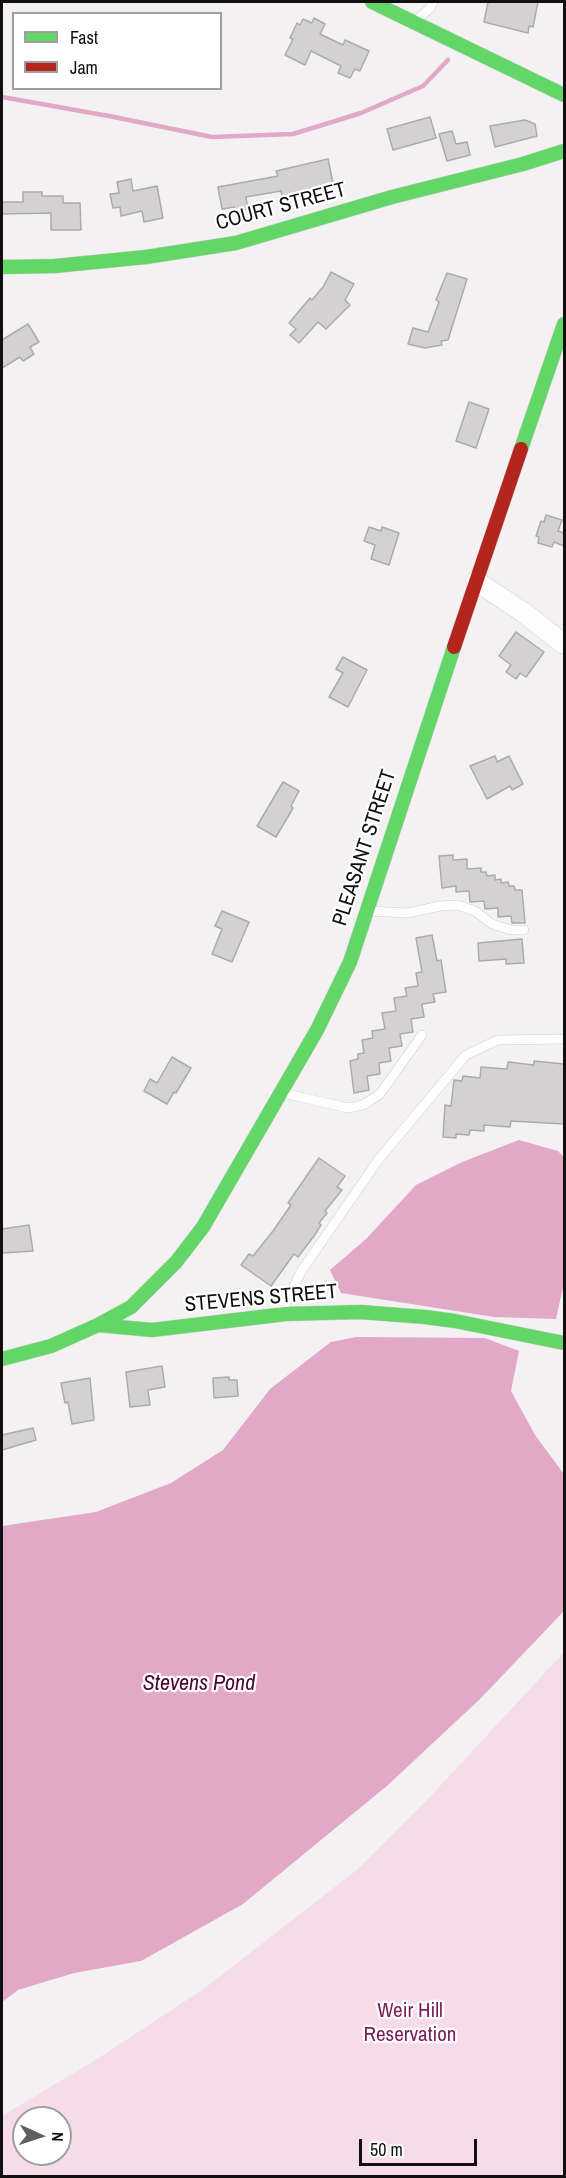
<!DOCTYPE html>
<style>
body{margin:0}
#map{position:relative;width:566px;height:2178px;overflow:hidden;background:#f4f1f3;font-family:"Archivo Narrow",sans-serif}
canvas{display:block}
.frame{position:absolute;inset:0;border:3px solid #110f10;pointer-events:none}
.legend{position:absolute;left:12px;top:12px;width:210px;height:78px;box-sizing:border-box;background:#fff;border:2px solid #a09f9f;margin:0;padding:8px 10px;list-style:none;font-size:18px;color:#110f10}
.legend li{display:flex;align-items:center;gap:12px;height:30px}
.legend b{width:30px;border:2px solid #a09f9f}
.north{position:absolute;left:12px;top:2106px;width:60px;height:60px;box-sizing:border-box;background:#fff;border:2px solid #a09f9f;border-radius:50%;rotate:93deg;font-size:16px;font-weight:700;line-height:24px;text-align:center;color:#110f10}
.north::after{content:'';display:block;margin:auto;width:21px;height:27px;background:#605e5f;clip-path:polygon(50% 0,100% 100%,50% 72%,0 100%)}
.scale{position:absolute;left:359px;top:2139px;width:118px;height:27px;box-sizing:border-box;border:3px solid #110f10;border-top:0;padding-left:8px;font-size:18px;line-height:21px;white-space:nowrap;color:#110f10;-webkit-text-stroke:4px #fff;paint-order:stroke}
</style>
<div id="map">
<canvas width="566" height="2178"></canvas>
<div class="frame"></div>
<ul class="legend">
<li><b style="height:8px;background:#63d668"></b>Fast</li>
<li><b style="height:8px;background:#b3261e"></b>Jam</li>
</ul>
<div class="north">N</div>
<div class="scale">50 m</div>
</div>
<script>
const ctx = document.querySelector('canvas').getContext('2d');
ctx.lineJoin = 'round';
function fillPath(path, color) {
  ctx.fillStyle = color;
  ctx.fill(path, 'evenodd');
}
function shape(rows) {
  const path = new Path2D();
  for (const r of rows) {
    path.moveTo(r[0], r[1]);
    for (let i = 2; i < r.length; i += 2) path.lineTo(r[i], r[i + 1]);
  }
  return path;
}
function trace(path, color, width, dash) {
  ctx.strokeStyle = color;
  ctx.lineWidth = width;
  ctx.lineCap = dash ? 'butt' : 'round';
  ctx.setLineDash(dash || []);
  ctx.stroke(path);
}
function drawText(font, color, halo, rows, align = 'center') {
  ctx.font = font + ' "Archivo Narrow",sans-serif';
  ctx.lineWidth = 4.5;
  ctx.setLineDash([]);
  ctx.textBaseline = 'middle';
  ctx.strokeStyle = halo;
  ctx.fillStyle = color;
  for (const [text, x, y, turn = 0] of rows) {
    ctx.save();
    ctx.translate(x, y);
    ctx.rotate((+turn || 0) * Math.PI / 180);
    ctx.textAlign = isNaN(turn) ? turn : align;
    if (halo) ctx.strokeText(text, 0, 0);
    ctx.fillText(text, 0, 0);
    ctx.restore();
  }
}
fillPath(shape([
 [564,1652,564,2176,2,2176,2,2116,94,2061,205,1988,358,1869,429,1798],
 [24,2118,60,2118,60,2154,24,2154]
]), '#f6dbe9');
fillPath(shape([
 [519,1140,558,1151,564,1157,564,1283,556,1319,494,1317,341,1293,330,1270,366,1239,416,1185,462,1162],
 [356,1337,485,1338,519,1351,511,1391,535,1435,564,1474,564,1611,480,1699,388,1785,243,1904,141,1961,74,1973,18,1990,2,2002,2,1526,96,1512,171,1483,223,1450,270,1389,331,1342]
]), '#e1a8c8');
trace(shape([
 [2,97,109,116,212,137,293,134,361,113,423,86,448,60]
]), '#e1a8c8', 4.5);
const building = shape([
 [488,2,538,2,533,27,529,26,528,33,484,22,488,2],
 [314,18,325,24,320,34,343,45,345,40,369,51,360,71,355,69,350,78,338,73,341,66,311,51,305,65,285,55,293,39,290,38,297,23,300,25,303,19,312,23,314,18],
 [430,117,436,138,393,150,387,129,430,117],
 [525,120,535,124,537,136,495,147,490,126,525,120],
 [452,131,456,144,467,142,470,155,447,161,439,134,452,131],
 [328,159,334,188,283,200,281,191,246,197,248,209,235,211,234,207,222,209,218,187,278,176,276,171,328,159],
 [131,179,133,191,157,186,163,218,144,222,142,211,121,216,120,207,113,208,110,194,119,193,117,182,131,179],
 [23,192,42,192,42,196,63,196,63,203,80,203,81,230,51,230,51,213,2,214,2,202,23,202,23,192],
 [331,272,354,284,345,300,350,305,326,329,318,322,299,343,290,335,296,329,289,323,310,298,312,300,323,287,331,272],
 [447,273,467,279,448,340,441,341,442,345,425,348,408,344,413,328,428,332,439,302,436,300,447,273],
 [28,324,39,342,30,347,34,354,23,361,20,357,2,368,2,340,28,324],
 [469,402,489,409,476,448,456,441,469,402],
 [546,515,562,520,558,531,564,533,564,546,554,542,552,547,538,543,539,537,536,536,541,521,544,522,546,515],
 [369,527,381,531,382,527,399,533,389,565,371,559,375,545,364,541,369,527],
 [516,632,544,652,526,677,520,673,516,679,506,672,511,665,499,656,516,632],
 [343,657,367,670,348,707,329,697,343,673,336,669,343,657],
 [495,756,497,762,509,756,523,784,512,790,510,786,487,799,470,766,495,756],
 [283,782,299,791,291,806,293,808,276,837,257,826,283,782],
 [453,855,453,860,467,859,467,869,481,868,481,872,486,872,487,876,495,875,495,880,501,879,501,883,508,882,509,886,514,886,515,890,522,890,525,923,512,923,511,916,498,917,498,908,485,909,484,901,470,902,469,891,456,892,456,886,442,888,439,856,453,855],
 [222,911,249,922,232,962,212,954,222,929,215,926,222,911],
 [432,935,437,961,441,960,446,992,433,994,435,1002,422,1004,424,1017,411,1019,413,1032,400,1034,402,1046,389,1048,391,1061,379,1063,380,1074,367,1076,369,1090,354,1093,350,1061,358,1059,358,1054,364,1053,362,1040,373,1038,372,1031,385,1029,382,1013,396,1011,394,998,407,996,405,988,418,986,416,973,422,972,416,938,432,935],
 [522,939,524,963,506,964,506,959,479,961,478,943,522,939],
 [172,1057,191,1068,176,1093,174,1092,167,1104,144,1091,150,1079,157,1083,172,1057],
 [534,1061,564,1064,564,1124,511,1121,510,1127,484,1125,484,1131,470,1130,469,1135,456,1134,456,1138,443,1137,445,1105,451,1106,454,1080,462,1081,463,1076,480,1078,481,1067,507,1069,508,1062,534,1065,534,1061],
 [319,1158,345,1176,337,1187,342,1190,325,1211,327,1213,319,1223,321,1225,314,1236,298,1257,294,1254,271,1286,241,1265,249,1254,253,1256,273,1231,291,1205,288,1203,319,1158],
 [29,1225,33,1251,2,1253,2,1229,29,1225],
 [162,1366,165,1387,148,1390,150,1405,130,1407,126,1372,162,1366],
 [229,1377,229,1380,237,1380,238,1396,214,1398,213,1378,229,1377],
 [90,1378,94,1420,72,1424,68,1402,65,1403,61,1383,90,1378],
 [33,1428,36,1440,2,1450,2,1435,33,1428]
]);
fillPath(building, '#d3d1d2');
trace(building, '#acabac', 1.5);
const lane = shape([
 [417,20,430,8,433,2],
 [369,911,408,913,440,906,457,905,475,911,492,924,511,930,524,930],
 [283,1093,348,1108,363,1105,380,1094,422,1035],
 [282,1310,302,1270,379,1159,466,1055,498,1040,564,1039]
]);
const street = shape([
 [476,581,523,612,564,644]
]);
const fast = shape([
 [372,2,564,95],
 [2,267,55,266,146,257,236,243,392,197,523,164,564,151],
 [521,449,564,324],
 [98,1325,131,1307,176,1262,203,1227,317,1030,350,962,454,647],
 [2,1359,51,1346,98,1325,152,1330,286,1314,360,1312,425,1317,455,1321,564,1343]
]);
const jam = shape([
 [454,647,521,449]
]);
trace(lane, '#d0ced0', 10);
trace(street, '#d0ced0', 21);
trace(fast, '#d0ced0', 15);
trace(jam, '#d0ced0', 15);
trace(lane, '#fdfdfd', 9);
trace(street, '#fdfdfd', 20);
trace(fast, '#63d668', 14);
trace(jam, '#b3261e', 14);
drawText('21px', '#110f10', '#fff', [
 ["COURT STREET",281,207,-15],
 ["PLEASANT STREET",365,848,-72],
 ["STEVENS STREET",261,1299,-5]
]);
drawText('21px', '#7b1e59', '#fff', [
 ["Weir Hill",410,2011],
 ["Reservation",410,2035]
]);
drawText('italic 22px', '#4d0435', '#fff', [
 ["Stevens Pond",199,1684]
]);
</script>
